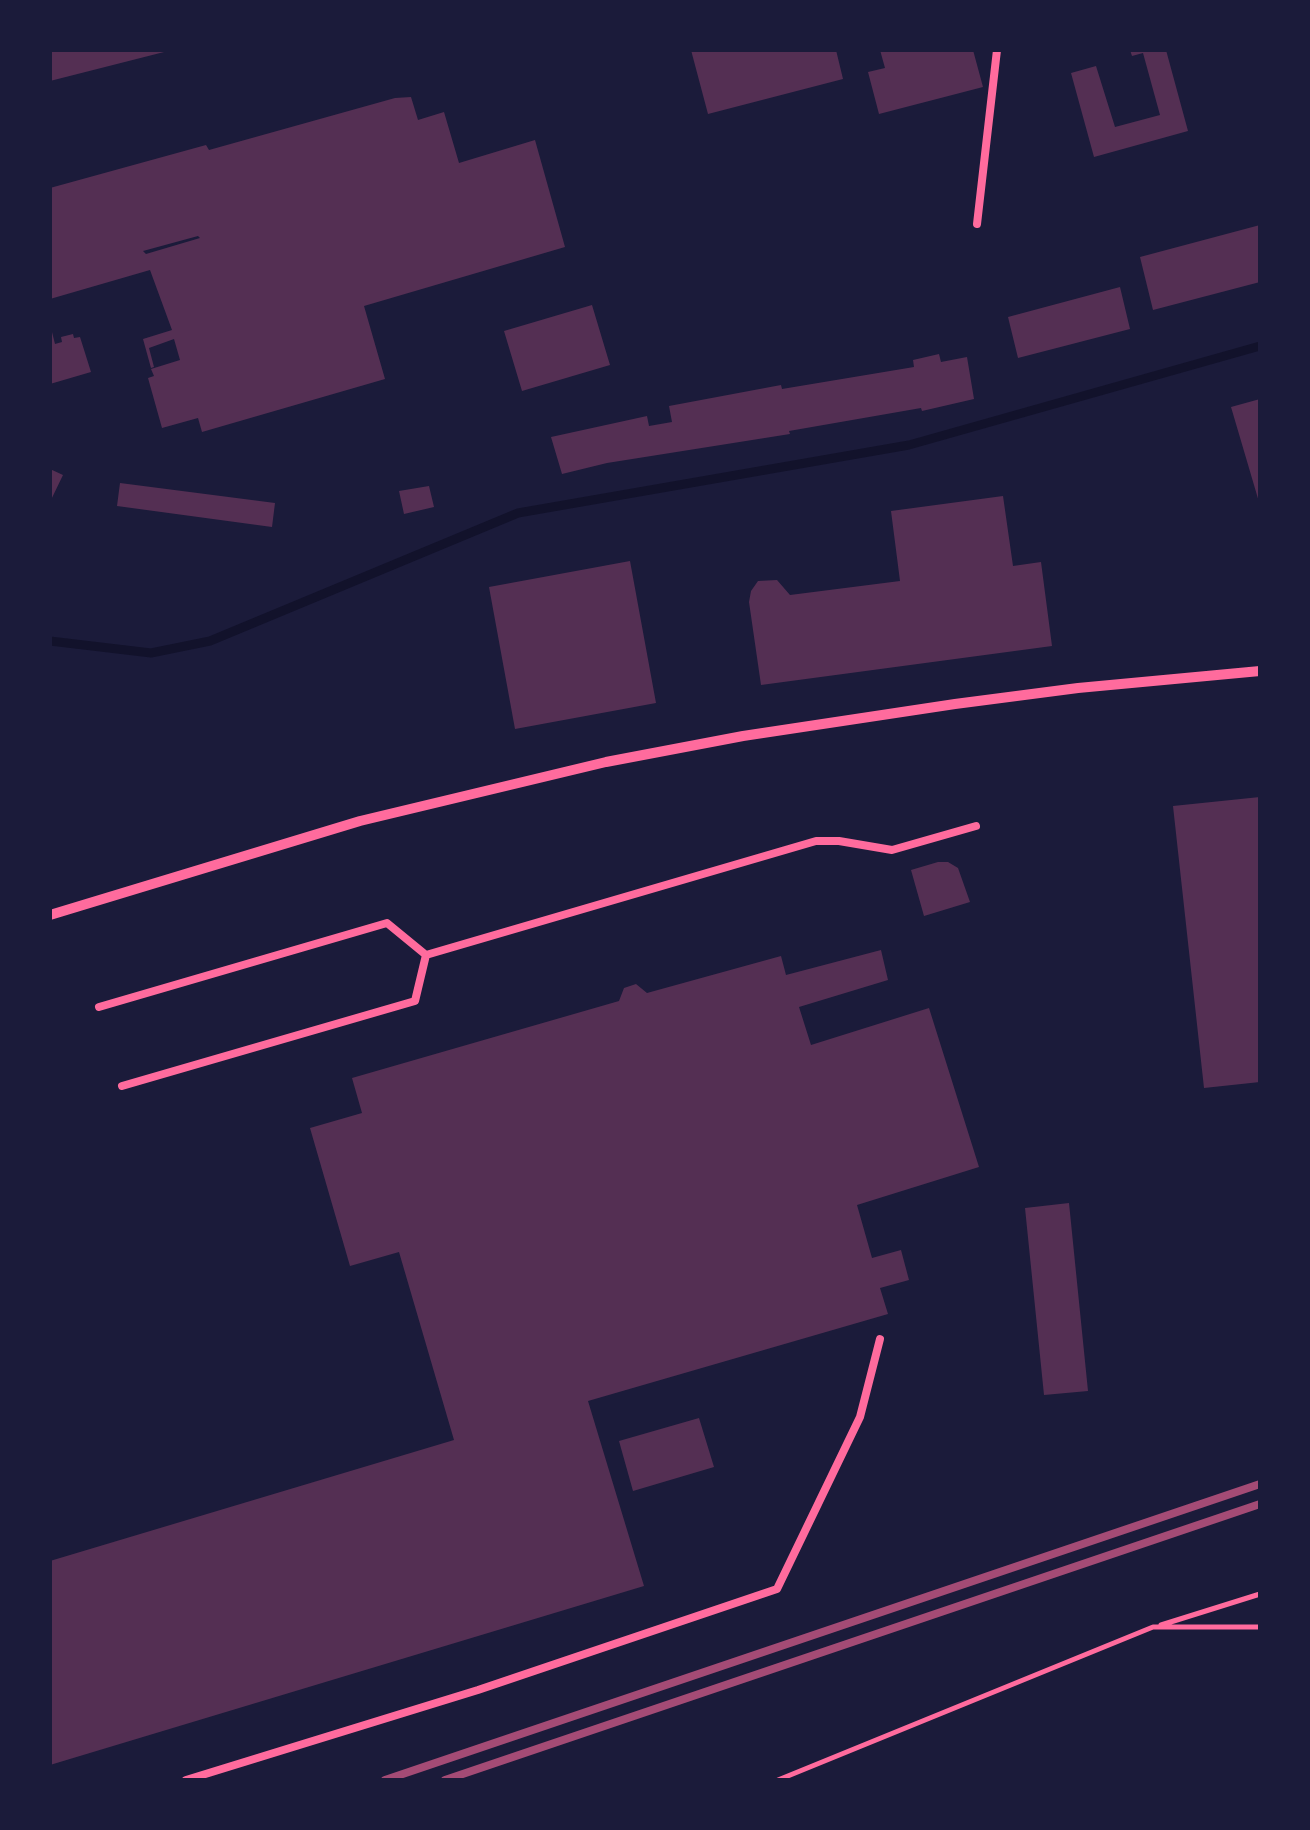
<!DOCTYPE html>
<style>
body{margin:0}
#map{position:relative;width:1310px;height:1830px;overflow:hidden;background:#1b1b3a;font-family:Mulish,sans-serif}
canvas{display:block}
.frame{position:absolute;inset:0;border:52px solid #1b1b3a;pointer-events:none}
</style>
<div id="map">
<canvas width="1310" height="1830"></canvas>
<div class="frame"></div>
</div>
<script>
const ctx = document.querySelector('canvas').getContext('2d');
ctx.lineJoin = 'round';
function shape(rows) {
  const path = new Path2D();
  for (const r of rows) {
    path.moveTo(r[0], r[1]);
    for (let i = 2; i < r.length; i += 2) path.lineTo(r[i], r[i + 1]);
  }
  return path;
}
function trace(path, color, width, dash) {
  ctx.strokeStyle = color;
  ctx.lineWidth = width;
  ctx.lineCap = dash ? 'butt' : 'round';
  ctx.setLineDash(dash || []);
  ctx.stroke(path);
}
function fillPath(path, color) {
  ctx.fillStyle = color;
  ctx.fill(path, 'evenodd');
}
trace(shape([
 [50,641,151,653,210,641,518,513,909,445,1260,346]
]), '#12122b', 9);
fillPath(shape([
 [50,50,168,50,168,51,50,81],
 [691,50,836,50,843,79,708,114],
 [880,50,973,50,983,87,879,114,868,72,885,68],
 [1130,50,1166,50,1188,131,1094,157,1071,73,1096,66,1115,127,1160,115,1143,53,1132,56],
 [411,97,418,120,444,112,459,163,535,140,565,247,364,306,385,379,202,432,198,418,162,428,148,378,154,376,151,369,180,360,174,339,149,348,154,367,151,368,143,339,172,330,150,270,50,299,50,188,206,145,209,150,395,98],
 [198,236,200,238,146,254,143,251],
 [1260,225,1260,282,1153,310,1140,257],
 [1120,287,1130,329,1018,358,1008,317],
 [592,305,610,365,522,391,504,331],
 [51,328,55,344,62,342,61,337,73,334,74,338,80,337,91,372,50,384],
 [939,354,941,362,967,357,974,399,922,411,921,408,789,431,790,434,607,463,562,474,551,437,647,416,649,426,672,422,669,406,781,385,782,389,914,367,913,360],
 [1260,399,1260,502,1259,502,1231,407],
 [50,469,63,475,50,502],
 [120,483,275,503,272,527,117,506],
 [429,486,434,507,404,514,399,491],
 [1003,496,1013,566,1041,562,1052,646,761,685,749,602,751,591,758,581,777,580,790,595,900,581,891,511],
 [630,561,656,703,515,729,489,587],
 [1260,797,1260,1082,1204,1088,1173,806],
 [938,862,948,862,958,868,970,902,924,916,911,870],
 [881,950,888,980,799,1007,811,1045,929,1008,979,1167,857,1205,872,1258,901,1250,909,1280,880,1288,888,1314,588,1401,644,1586,50,1765,50,1561,454,1440,399,1252,350,1266,310,1128,362,1113,352,1078,619,1001,624,988,636,984,647,993,781,956,786,975],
 [1069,1203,1088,1391,1044,1395,1025,1208],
 [699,1418,714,1467,633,1491,619,1441]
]), '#542f53');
trace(shape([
 [1161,1625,1260,1594],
 [778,1780,1153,1627,1260,1627]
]), '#ff6b9d', 5);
trace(shape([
 [977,224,997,50],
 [99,1007,387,923,426,955],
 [122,1086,415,1001,426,955,816,841,839,841,892,850,976,826],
 [186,1780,478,1690,777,1589,860,1417,880,1339]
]), '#ff6b9d', 8);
trace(shape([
 [50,915,360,821,606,762,743,736,955,704,1078,688,1260,671]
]), '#ff6b9d', 10);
trace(shape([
 [385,1780,1260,1484],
 [445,1780,1260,1504]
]), '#a44b75', 8);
</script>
